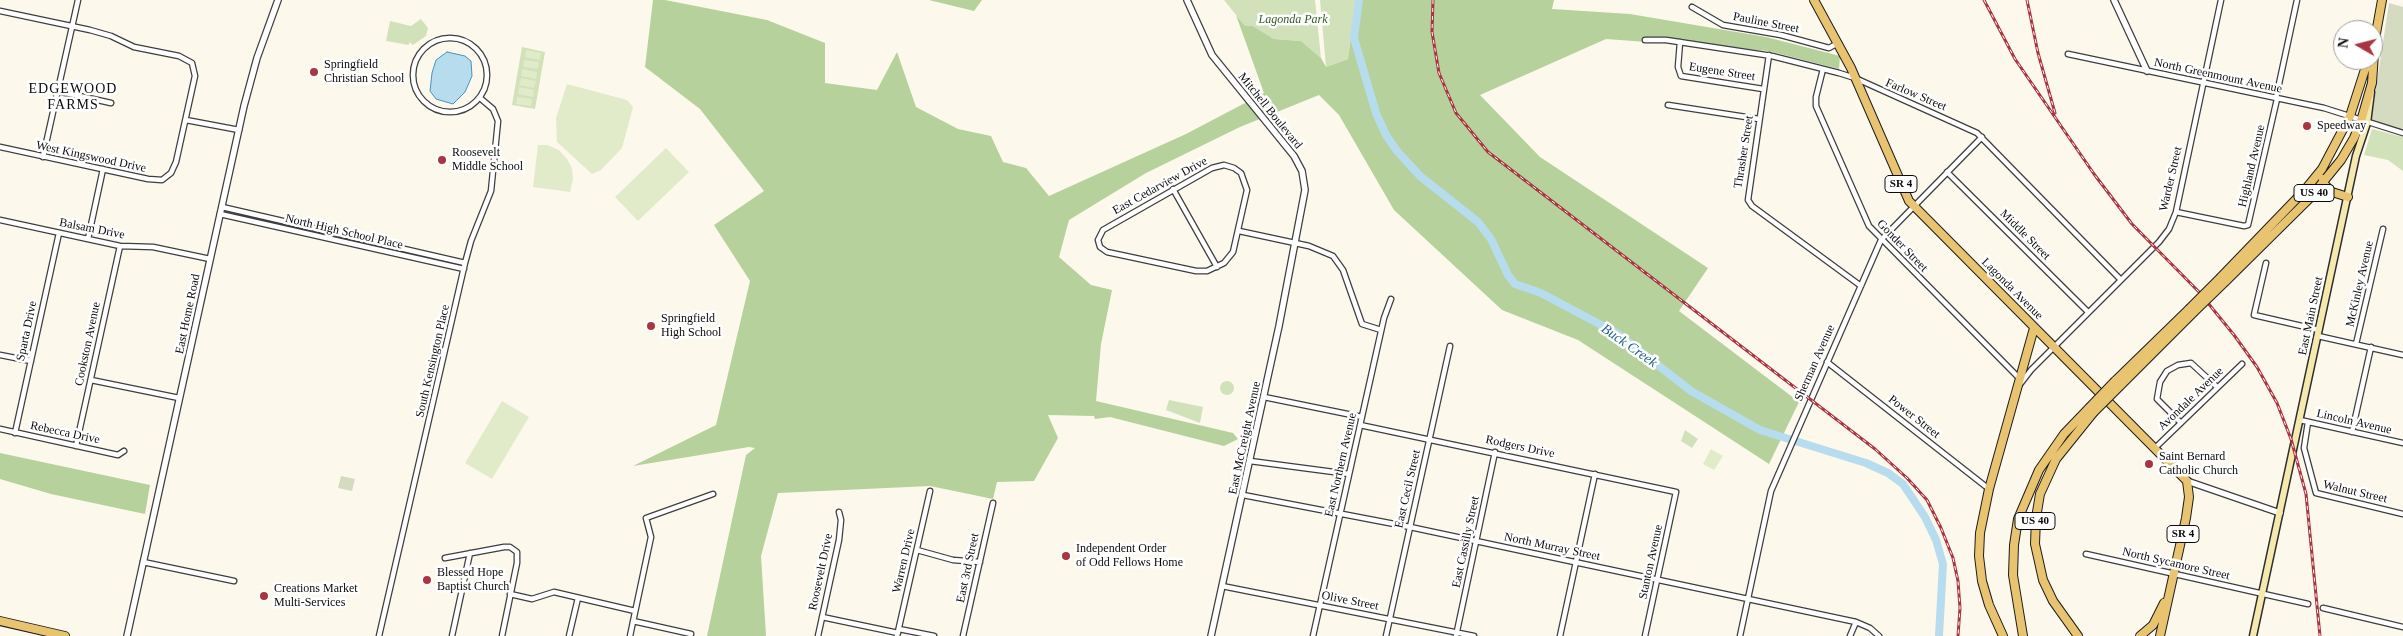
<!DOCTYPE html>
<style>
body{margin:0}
#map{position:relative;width:2403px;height:636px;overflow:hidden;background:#fdf8ec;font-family:"Times New Roman",serif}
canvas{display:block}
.north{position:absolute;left:2333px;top:20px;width:50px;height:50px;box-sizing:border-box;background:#fff;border:1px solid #9d9d9d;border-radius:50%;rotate:278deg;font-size:14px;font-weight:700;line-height:20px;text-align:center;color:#0b0b0b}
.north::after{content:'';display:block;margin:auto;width:18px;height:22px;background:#a93541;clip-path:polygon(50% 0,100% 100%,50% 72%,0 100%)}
</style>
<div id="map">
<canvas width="2403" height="636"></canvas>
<div class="north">N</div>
</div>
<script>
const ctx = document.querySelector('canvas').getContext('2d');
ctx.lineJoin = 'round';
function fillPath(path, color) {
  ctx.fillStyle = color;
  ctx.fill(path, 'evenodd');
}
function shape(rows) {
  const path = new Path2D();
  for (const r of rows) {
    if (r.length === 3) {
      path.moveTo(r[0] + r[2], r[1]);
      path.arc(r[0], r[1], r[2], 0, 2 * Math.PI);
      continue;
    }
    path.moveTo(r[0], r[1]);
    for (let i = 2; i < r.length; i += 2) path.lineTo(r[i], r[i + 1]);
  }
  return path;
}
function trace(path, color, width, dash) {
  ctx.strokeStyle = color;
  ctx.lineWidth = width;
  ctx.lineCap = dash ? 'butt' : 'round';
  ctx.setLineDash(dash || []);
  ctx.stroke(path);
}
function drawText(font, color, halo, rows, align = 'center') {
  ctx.font = font + ' "Times New Roman",serif';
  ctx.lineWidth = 5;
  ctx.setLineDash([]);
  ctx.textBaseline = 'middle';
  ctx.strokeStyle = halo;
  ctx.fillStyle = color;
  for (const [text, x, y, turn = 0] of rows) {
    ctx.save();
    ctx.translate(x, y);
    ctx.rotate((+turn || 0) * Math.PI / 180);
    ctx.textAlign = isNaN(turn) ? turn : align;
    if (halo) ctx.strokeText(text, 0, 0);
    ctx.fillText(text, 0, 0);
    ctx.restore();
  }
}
fillPath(shape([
 [1224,0,1315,0,1321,58,1301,41,1274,39,1253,26,1245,26],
 [1320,0,1356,0,1348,59,1326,67],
 [421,19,428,28,426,36,413,45,409,42,409,45,386,41,390,21,411,26],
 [522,47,545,52,535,109,512,105],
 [2372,129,2403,137,2403,171,2388,160,2364,155],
 [1227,388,7],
 [1169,400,1203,407,1200,423,1166,410],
 [1685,430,1698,439,1692,448,1681,441]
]), '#d1e2ba');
fillPath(shape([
 [653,0,665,0,767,20,825,43,825,83,877,90,897,52,916,107,958,129,991,136,1003,162,1026,168,1049,196,1186,134,1264,93,1236,15,1245,26,1253,26,1274,39,1301,41,1321,58,1326,67,1348,59,1356,0,1554,0,1552,9,1630,14,1766,37,1840,56,1839,69,1769,51,1606,39,1480,95,1540,157,1708,268,1679,311,1799,402,1769,464,1578,340,1502,310,1394,210,1339,115,1319,95,1240,127,1146,173,1069,220,1059,257,1091,285,1112,290,1101,344,1096,401,1233,433,1238,439,1224,446,1110,417,1095,419,1094,416,1048,415,1058,438,1034,481,997,482,993,499,930,486,778,493,761,556,766,636,707,636,746,455,755,448,749,447,633,466,716,425,750,281,714,225,764,191,700,109,645,67],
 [929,0,982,0,974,11],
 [0,453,150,485,145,514,51,494,0,479]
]), '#b6d19b');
fillPath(shape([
 [2389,3,2403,7,2403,129,2371,121],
 [341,476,355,479,352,491,338,488]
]), '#d4dbc0');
fillPath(shape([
 [526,50,541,53,540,60,525,57],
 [524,60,539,62,538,69,523,67],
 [522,69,537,72,536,79,521,76],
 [521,78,536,81,534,88,519,85],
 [567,84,627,100,633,107,622,148,601,170,592,174,557,142,556,118],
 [519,87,534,90,533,97,518,94],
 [517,97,532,99,531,106,516,104],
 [538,145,547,145,559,150,567,159,572,168,573,179,570,192,533,187],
 [666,148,689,172,638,221,615,197],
 [502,401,529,417,492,479,465,463],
 [1711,449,1723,456,1714,470,1703,464]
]), '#e1ebca');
const water = shape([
 [447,52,465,56,471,61,472,76,465,92,453,104,436,99,430,91,432,73,436,60,447,52]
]);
fillPath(water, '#b6dcee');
trace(water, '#4693bc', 1);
trace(shape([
 [1359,0,1354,38,1376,113,1386,135,1397,151,1420,176,1478,222,1491,239,1508,275,1515,284,1541,293,1618,334,1691,391,1760,430,1866,463,1888,473,1903,484,1925,517,1936,540,1943,564,1939,636]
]), '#b6dcee', 8);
const minor = shape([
 [1692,7,1723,25,1781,35,1829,48,1838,43],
 [0,11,90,30,111,36,134,47,179,56,192,63,195,76,176,162,171,173,162,180,148,179,0,147],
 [450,75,37],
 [1645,40,1666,40,1772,56,1839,73,1855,78,1977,133,2121,280],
 [1680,42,1678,67,1681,76,1763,89],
 [2068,54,2324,108,2403,133],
 [1769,55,1748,200,1752,206,1861,286],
 [1823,69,1816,97,1816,106,1869,226,2020,379],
 [57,91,111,103],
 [2276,98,2297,0],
 [1668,105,1759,119],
 [186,120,239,130],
 [43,157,78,0],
 [1224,165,1234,168,1241,173,1247,190,1233,252,1224,263,1207,271,1196,271,1107,252,1100,247,1098,240,1103,230,1212,168,1224,165],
 [1947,172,2088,312],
 [1173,189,1217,267],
 [222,207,465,263],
 [2176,212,2244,226,2248,225,2277,99],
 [220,214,464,269],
 [0,220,120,246,153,247,210,259],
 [1239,231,1309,246,1333,256,1343,270,1362,324,1381,330],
 [88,239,103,169],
 [2266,263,2254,315,2319,330],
 [2318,336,2403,355],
 [2356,344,2383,229],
 [0,355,31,361],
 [1827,362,1989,489],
 [91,380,179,398],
 [2021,383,2031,370,2159,242,2169,229,2176,212,2221,0],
 [1264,397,1362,417],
 [2300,420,2403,443],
 [2308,422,2304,448,2316,493,2403,514],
 [2181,423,2157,399,2160,382,2167,371,2178,365,2191,363,2217,387],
 [1360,425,1676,492,1645,636],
 [0,429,118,455,124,451],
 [2352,432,2371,347],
 [15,433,59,233],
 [76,446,120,246],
 [2155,448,2242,364],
 [1250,461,1349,474],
 [1243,495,1410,527,1856,622,1870,628,1879,636],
 [917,550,953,560,980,562],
 [2086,554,2308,604],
 [445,558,504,547,510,547,517,552,517,563,502,636],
 [143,562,234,581],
 [1222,586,1474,636],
 [510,594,532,599,554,592,635,611],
 [2323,608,2403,627],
 [822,617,898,633],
 [633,621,691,634],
 [899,629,934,636],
 [379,636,465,263,471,241,491,191,498,121,493,109,480,98],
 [452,636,470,553],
 [569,636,578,598],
 [630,636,651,537,646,518,713,494],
 [818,636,839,540,841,520,839,512],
 [897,636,930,491],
 [963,636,993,503],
 [1313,636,1384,318,1391,299],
 [1386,636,1450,346],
 [1456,636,1495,452],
 [1560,636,1595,474],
 [1740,636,1771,491,1881,240,1982,137],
 [1850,636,1856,622]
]);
const tertiary = shape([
 [1187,0,1212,55,1294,156,1302,171,1305,190,1279,326,1211,636],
 [2114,0,2147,71],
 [2187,481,2280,513],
 [127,636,244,106,257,58,278,0]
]);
const secondary = shape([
 [2253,636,2356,156,2367,123,2371,92]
]);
const primary = shape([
 [1814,0,1851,68,1909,201,2187,481,2189,497,2186,518,2160,636],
 [2323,179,2323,183,2332,192,2348,197],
 [2221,277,2304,191,2322,169,2350,116,2368,60],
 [2225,282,2310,198,2341,160,2354,138,2361,121,2372,83,2375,39,2382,0],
 [2115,381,2189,309],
 [2120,386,2193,313],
 [0,621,65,636],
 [2003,636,1989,605,1982,581,1979,556,1980,533,1989,489,2034,328],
 [2023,636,2013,575,2014,545,2018,519,2039,470,2064,434,2089,408],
 [2078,636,2053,601,2043,580,2035,544,2036,518,2040,494,2056,459,2093,413],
 [2140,636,2153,625,2164,603]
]);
trace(minor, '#3e3e3e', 7);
trace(tertiary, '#3e3e3e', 8);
trace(secondary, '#2d2d2d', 9);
trace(primary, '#1c1c1c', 10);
trace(minor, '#fff', 4.5);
trace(tertiary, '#fff', 5.5);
trace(secondary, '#f5e9ae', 6);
trace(primary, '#e8c471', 8);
const rail = shape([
 [1433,0,1432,32,1439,73,1456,113,1488,152,1875,449,1907,478,1927,500,1941,528,1953,558,1958,581,1960,608,1958,636],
 [1984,0,2015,59,2094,174,2132,224,2199,292,2234,335,2257,367,2277,403,2291,439,2306,494,2320,636],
 [2027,0,2038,53,2055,113]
]);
trace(rail, '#a93541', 3);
trace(rail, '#fff', 1, [4]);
const primaryBridge = shape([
 [2189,309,2221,277],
 [2193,313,2225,282],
 [2089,408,2115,381],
 [2093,413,2120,386]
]);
trace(primaryBridge, '#1c1c1c', 10, []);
trace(primaryBridge, '#e8c471', 8);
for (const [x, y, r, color] of [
 [314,72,5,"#a93541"],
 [2307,126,5,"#a93541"],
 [442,160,5,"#a93541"],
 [651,326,5,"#a93541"],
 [2149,464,5,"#a93541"],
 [1066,556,5,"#a93541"],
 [427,580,5,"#a93541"],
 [264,596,5,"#a93541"]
]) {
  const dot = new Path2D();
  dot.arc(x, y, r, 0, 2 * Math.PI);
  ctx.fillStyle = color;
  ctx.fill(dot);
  trace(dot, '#fff', 2);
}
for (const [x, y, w] of [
 [1901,184,32],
 [2314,193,40],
 [2035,521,40],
 [2183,534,32]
]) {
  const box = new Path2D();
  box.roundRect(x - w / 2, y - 8.5, w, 17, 4);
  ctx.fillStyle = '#fff';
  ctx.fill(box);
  trace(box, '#0b0b0b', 1);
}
drawText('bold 11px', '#0b0b0b', null, [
 ["SR 4",1901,184],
 ["US 40",2314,193],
 ["US 40",2035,521],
 ["SR 4",2183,534]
]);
drawText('italic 12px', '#325a24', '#fff', [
 ["Lagonda Park",1293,20]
]);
drawText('12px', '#0b0b0b', '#fff', [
 ["Pauline Street",1766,23,11],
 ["Eugene Street",1722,72,9],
 ["North Greenmount Avenue",2218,76,12],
 ["Farlow Street",1916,95,23],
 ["Mitchell Boulevard",1270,111,51],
 ["Thrasher Street",1744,152,-81],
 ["West Kingswood Drive",91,157,12],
 ["Highland Avenue",2252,166,-77],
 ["Warder Street",2171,179,-77],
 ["East Cedarview Drive",1160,186,-29],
 ["Balsam Drive",92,229,11],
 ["North High School Place",344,232,13],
 ["Middle Street",2025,235,45],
 ["Gonder Street",1902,246,46],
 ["McKinley Avenue",2360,284,-77],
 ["Lagonda Avenue",2012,289,45],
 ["East Home Road",188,314,-78],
 ["East Main Street",2311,316,-78],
 ["Sparta Drive",27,331,-78],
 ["Cookston Avenue",88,344,-78],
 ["South Kensington Place",433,361,-77],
 ["Sherman Avenue",1815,363,-66],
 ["Avondale Avenue",2191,399,-44],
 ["Power Street",1914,417,38],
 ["Lincoln Avenue",2354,422,13],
 ["Rebecca Drive",65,433,12],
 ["East McCreight Avenue",1245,438,-78],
 ["Rodgers Drive",1520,447,12],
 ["East Northern Avenue",1341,465,-77],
 ["East Cecil Street",1408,489,-77],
 ["Walnut Street",2355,492,13],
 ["East Cassilly Street",1466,542,-78],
 ["North Murray Street",1552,547,12],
 ["Warren Drive",904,561,-77],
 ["Stanton Avenue",1651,562,-78],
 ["North Sycamore Street",2176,564,13],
 ["East 3rd Street",968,568,-78],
 ["Roosevelt Drive",821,572,-78],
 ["Olive Street",1350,601,11]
]);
drawText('12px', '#0b0b0b', '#fff', [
 ["Springfield",324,65],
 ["Christian School",324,79],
 ["Speedway",2317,126],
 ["Roosevelt",452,153],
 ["Middle School",452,167],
 ["Springfield",661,319],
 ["High School",661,333],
 ["Saint Bernard",2159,457],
 ["Catholic Church",2159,471],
 ["Independent Order",1076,549],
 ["of Odd Fellows Home",1076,563],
 ["Blessed Hope",437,573],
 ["Baptist Church",437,587],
 ["Creations Market",274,589],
 ["Multi-Services",274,603]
], 'left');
ctx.letterSpacing = '1px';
drawText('14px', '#0b0b0b', '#fff', [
 ["EDGEWOOD",73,89],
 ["FARMS",73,105]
]);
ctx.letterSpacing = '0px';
drawText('italic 14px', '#24658d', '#fff', [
 ["Buck Creek",1629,346,35]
]);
</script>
